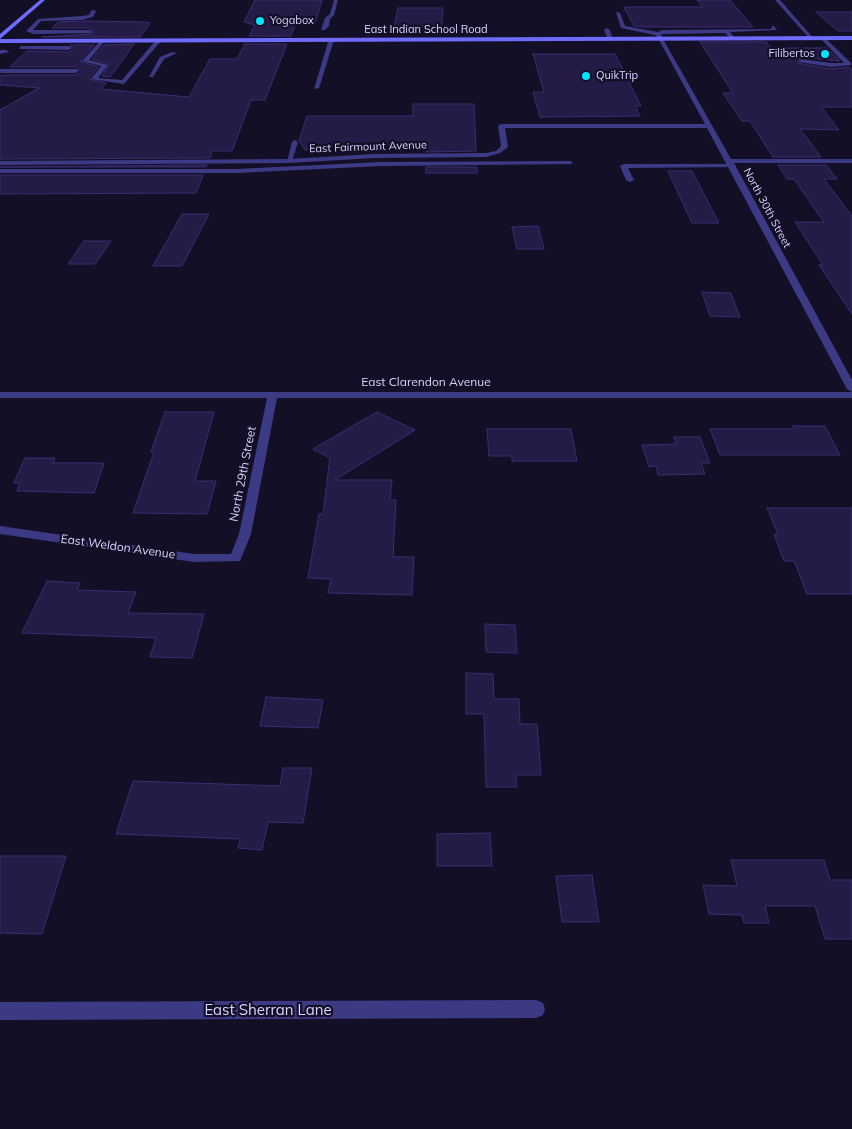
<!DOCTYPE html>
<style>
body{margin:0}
canvas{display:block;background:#130f26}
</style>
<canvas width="852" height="1129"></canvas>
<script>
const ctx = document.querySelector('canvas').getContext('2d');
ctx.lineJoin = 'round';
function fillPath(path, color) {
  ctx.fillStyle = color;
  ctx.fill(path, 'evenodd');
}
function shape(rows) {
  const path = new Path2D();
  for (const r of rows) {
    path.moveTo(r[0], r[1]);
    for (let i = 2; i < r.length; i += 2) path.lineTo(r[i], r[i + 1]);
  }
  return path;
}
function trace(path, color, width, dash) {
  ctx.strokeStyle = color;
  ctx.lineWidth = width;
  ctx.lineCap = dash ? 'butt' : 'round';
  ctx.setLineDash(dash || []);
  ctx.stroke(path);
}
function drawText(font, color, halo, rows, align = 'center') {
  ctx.font = font + ' Mulish,sans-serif';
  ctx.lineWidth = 4.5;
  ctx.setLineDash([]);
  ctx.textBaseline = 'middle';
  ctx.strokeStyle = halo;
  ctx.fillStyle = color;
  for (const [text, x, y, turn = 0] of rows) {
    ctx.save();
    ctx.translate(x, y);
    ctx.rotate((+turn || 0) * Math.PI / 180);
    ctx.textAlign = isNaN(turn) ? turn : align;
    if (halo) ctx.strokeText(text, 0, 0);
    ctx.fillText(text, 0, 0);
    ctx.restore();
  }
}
const building = shape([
 [255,0,322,0,315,23,296,23,291,36,249,36,255,25,244,22,255,0],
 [697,0,730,0,753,27,643,27,634,26,624,7,703,7,697,0],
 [398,8,443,8,441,32,393,32,398,8],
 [816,12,852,12,852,31,838,31,816,12],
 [84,21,144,22,150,23,140,37,42,37,93,34,90,28,52,28,58,22,84,21],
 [700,42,766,42,771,48,827,48,840,61,801,57,798,63,831,69,849,67,852,70,852,107,821,107,839,130,800,129,821,157,773,157,750,121,742,121,723,93,733,93,700,42],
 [134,44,110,77,102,76,109,64,92,59,104,45,134,44],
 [245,44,287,44,265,100,251,100,232,151,212,151,210,158,0,159,0,110,39,88,0,85,0,76,2,75,76,75,81,72,76,67,10,67,27,51,69,52,74,49,70,45,94,45,80,61,98,67,89,79,106,83,101,89,189,97,210,59,237,59,245,44],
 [533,54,615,54,641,106,635,106,640,116,540,117,533,92,544,92,533,54],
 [413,104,474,104,476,151,426,152,426,145,351,146,305,150,299,141,307,116,413,116,413,104],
 [207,165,206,167,0,167,207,165],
 [778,165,826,165,837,179,824,179,852,216,852,314,819,265,823,265,795,222,824,222,794,179,787,179,778,165],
 [426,167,477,167,477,173,426,173,426,167],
 [668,171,692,171,719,223,692,223,668,171],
 [0,175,203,175,196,193,0,194,0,175],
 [182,214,209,214,182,266,153,266,182,214],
 [538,226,544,249,517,249,512,227,538,226],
 [84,241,111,241,95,264,68,264,84,241],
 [702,292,731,293,740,317,710,316,702,292],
 [165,412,214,412,195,481,216,481,207,514,133,513,154,452,151,452,165,412],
 [377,412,415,430,335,480,392,480,390,500,396,500,393,557,414,557,412,595,328,593,331,579,308,578,319,514,323,514,330,458,313,449,377,412],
 [793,426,825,426,840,455,720,455,710,429,794,429,793,426],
 [487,429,571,429,577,461,512,461,512,456,489,456,487,429],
 [674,437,700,437,710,463,701,463,705,474,658,475,656,466,649,467,642,445,676,444,674,437],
 [25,458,55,458,53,463,104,463,94,493,17,491,20,483,14,483,25,458],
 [767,508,852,508,852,594,807,594,794,561,784,561,774,534,778,534,767,508],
 [47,581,80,583,77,590,136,592,128,613,204,614,192,658,150,657,156,638,22,633,47,581],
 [485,624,515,625,517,653,486,652,485,624],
 [466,673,493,674,494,699,519,699,520,724,537,724,541,775,516,775,517,787,486,787,484,714,466,714,466,673],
 [266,697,323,700,318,728,260,726,266,697],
 [283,768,312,768,303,823,268,822,262,850,238,848,240,839,116,834,133,781,280,786,283,768],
 [490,833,492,866,437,866,437,834,490,833],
 [0,856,66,856,42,934,0,933,0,856],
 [731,860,824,860,830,880,852,880,852,939,825,939,815,906,765,906,769,923,744,923,742,915,709,914,703,885,737,886,731,860],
 [592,875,599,922,562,922,556,876,592,875]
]);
fillPath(building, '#241b47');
trace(building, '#3b2d73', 1);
fillPath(shape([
 [334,0,338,0,334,15,330,19,329,26,325,30,321,30,325,18,330,14,334,0],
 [92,10,96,11,93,17,82,20,41,21,33,30,90,30,92,33,34,34,26,31,38,19,82,16,89,15,92,10],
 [616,12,620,13,625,26,658,32,662,30,771,29,773,25,777,30,730,32,734,37,731,39,725,33,663,34,661,35,663,39,660,41,655,35,621,28,616,12],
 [607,28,610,30,613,40,608,39,604,30,607,28],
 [823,36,851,63,851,65,831,67,799,62,801,59,831,63,844,63,821,39,823,36],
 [102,39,105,41,89,60,108,65,98,78,122,80,156,40,161,41,124,84,91,79,101,66,82,61,102,39],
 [329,39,334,40,319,88,314,89,329,39],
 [21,46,69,46,72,48,69,50,19,49,21,46],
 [0,50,6,50,9,52,0,54,0,50],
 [172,52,177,53,164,59,153,77,149,77,160,57,172,52],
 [0,69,76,69,79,71,76,73,0,73,0,69],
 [295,140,298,142,292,161,287,162,292,142,295,140],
 [570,161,572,162,572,164,381,166,236,173,0,173,0,169,236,169,381,162,570,161],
 [732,164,736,166,734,167,628,168,634,180,630,182,626,180,620,166,624,164,732,164]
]), '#3d3a85');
fillPath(shape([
 [775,0,780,0,814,39,810,39,775,0],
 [658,38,663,39,731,159,852,159,852,163,734,163,852,380,852,398,277,398,251,534,240,561,194,562,0,534,0,526,194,554,231,554,239,534,267,398,0,398,0,392,852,392,847,389,707,128,505,128,508,147,500,153,486,157,374,158,289,163,0,165,0,161,289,159,374,154,486,153,496,151,501,146,498,126,501,124,705,124,658,38],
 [536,1000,543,1003,545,1009,543,1015,536,1018,0,1020,0,1002,536,1000]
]), '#3d3a85');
fillPath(shape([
 [40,0,45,0,0,39,0,34,40,0],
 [852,36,852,40,0,43,0,39,852,36]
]), '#6f6bff');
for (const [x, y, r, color] of [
 [260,21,5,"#00e5ff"],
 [825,54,5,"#00e5ff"],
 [586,76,5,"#00e5ff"]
]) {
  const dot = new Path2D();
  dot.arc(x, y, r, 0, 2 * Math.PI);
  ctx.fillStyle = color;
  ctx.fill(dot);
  trace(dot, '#130f26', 2);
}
drawText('11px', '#d9d4ff', '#130f26', [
 ["Yogabox",270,21],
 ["Filibertos",815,54,"right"],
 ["QuikTrip",596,76]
], 'left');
drawText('11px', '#d9d4ff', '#130f26', [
 ["East Indian School Road",426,30],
 ["East Fairmount Avenue",368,147,-2],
 ["North 30th Street",767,208,62]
]);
drawText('12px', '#d9d4ff', '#130f26', [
 ["East Clarendon Avenue",426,382],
 ["North 29th Street",243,474,-79],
 ["East Weldon Avenue",118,547,8]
]);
drawText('15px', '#d9d4ff', '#130f26', [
 ["East Sherran Lane",268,1010]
]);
</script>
